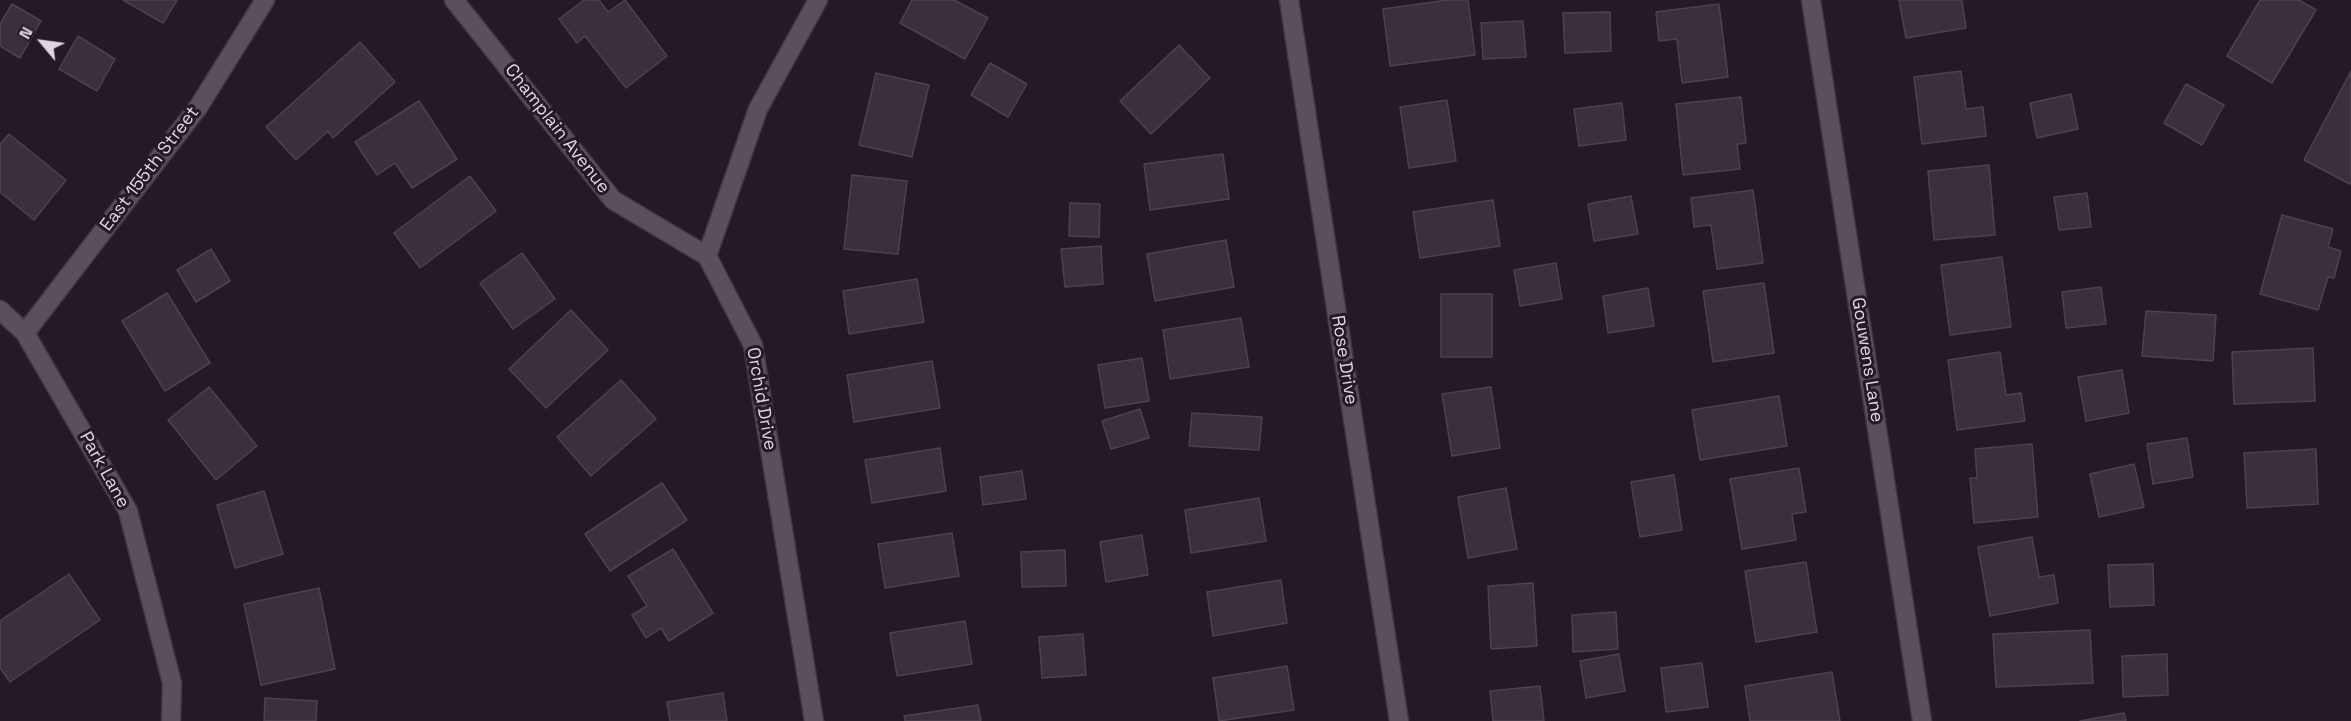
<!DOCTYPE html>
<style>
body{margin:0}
#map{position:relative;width:2351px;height:721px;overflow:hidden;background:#241a26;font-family:"Space Grotesk",sans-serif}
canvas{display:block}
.north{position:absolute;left:12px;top:12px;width:60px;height:60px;-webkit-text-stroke:4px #241a26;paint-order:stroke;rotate:299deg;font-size:16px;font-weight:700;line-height:24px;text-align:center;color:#ded7e0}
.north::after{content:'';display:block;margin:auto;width:21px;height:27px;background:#ded7e0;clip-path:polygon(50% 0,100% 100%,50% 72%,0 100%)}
</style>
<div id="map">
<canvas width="2351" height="721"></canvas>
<div class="north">N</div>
</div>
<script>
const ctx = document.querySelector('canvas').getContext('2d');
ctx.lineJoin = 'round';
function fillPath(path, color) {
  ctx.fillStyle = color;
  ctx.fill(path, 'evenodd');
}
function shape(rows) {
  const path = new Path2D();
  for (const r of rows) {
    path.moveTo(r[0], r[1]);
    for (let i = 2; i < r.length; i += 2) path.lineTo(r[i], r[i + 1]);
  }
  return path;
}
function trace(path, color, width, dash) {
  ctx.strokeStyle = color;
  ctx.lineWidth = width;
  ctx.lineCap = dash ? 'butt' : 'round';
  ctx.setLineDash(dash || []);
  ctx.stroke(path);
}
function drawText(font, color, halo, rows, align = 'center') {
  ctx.font = font + ' "Space Grotesk",sans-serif';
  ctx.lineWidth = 6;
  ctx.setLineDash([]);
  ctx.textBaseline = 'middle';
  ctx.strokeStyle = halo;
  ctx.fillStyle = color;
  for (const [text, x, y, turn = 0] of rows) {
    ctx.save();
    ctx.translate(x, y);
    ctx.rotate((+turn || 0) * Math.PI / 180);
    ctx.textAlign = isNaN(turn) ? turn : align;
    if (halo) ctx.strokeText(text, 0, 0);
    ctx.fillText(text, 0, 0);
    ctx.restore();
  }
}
const building = shape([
 [123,0,177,0,163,23,123,0],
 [584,0,599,0,608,12,625,0,667,56,626,88,585,36,577,43,559,19,584,0],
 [912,0,954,0,988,18,965,59,900,23,912,0],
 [1448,0,1468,0,1475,55,1390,66,1383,9,1448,0],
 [1899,0,1962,0,1966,28,1906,38,1899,0],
 [2260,0,2299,0,2316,10,2272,83,2227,56,2260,0],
 [12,4,41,21,20,58,0,46,0,24,12,4],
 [1719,4,1728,77,1682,83,1677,39,1659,41,1656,12,1719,4],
 [1610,12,1611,51,1565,53,1563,13,1610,12],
 [1523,21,1526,57,1483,59,1481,23,1523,21],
 [78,36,115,59,97,91,59,69,78,36],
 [360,42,395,82,333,138,328,131,296,160,266,127,360,42],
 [1179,45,1210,78,1151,134,1120,101,1179,45],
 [990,63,1027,84,1008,117,971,95,990,63],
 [1961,71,1966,109,1983,107,1986,136,1922,144,1914,77,1961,71],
 [2351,71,2351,183,2350,184,2304,160,2351,71],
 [876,73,929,85,912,157,859,145,876,73],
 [2186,84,2224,105,2202,145,2164,123,2186,84],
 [2071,94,2078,129,2037,138,2030,103,2071,94],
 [1741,97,1746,143,1737,144,1740,169,1683,175,1676,104,1741,97],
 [1447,100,1456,161,1409,168,1400,107,1447,100],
 [419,101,457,159,412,188,395,163,377,175,355,142,419,101],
 [1622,103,1626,140,1579,146,1574,109,1622,103],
 [9,134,66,180,34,220,0,192,0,144,9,134],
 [1223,154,1229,199,1150,210,1144,164,1223,154],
 [1989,165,1995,235,1934,240,1928,171,1989,165],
 [852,175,907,181,898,254,844,249,852,175],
 [470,176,496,211,420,268,394,233,470,176],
 [1753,190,1763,263,1717,269,1711,225,1694,227,1691,198,1753,190],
 [2087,193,2091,227,2059,230,2054,197,2087,193],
 [1631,196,1638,234,1594,241,1588,204,1631,196],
 [1493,200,1500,246,1420,258,1413,212,1493,200],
 [1070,203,1100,204,1099,237,1069,236,1070,203],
 [2282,215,2333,229,2328,247,2341,251,2334,278,2328,277,2318,310,2260,294,2282,215],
 [1226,240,1234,287,1155,301,1147,254,1226,240],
 [1101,246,1103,284,1065,287,1061,249,1101,246],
 [211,249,230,281,196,302,177,270,211,249],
 [522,253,555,299,513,329,480,283,522,253],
 [2002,257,2011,327,1950,335,1941,265,2002,257],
 [1556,263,1562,299,1520,306,1514,270,1556,263],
 [917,279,924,322,849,334,843,291,917,279],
 [1764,283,1774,353,1713,362,1703,291,1764,283],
 [2101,287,2106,324,2066,328,2062,292,2101,287],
 [1648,288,1654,326,1608,333,1603,296,1648,288],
 [167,293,210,363,165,391,122,321,167,293],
 [1441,294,1492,294,1492,357,1441,357,1441,294],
 [571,310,608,350,546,408,509,369,571,310],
 [2146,311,2216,315,2213,361,2142,356,2146,311],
 [1241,318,1249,367,1170,379,1163,330,1241,318],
 [2313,348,2315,401,2234,404,2232,352,2313,348],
 [2000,352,2006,395,2021,393,2025,421,1957,430,1948,360,2000,352],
 [1142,358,1149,401,1105,408,1098,365,1142,358],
 [932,361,940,408,854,422,847,375,932,361],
 [2122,370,2129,413,2086,421,2078,377,2122,370],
 [621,380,656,419,591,476,557,437,621,380],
 [209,387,257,446,216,480,168,420,209,387],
 [1491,387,1500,448,1452,456,1442,394,1491,387],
 [1779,396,1787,446,1700,460,1692,410,1779,396],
 [1140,409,1149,438,1111,449,1102,421,1140,409],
 [1192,413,1262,417,1259,450,1189,446,1192,413],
 [2187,438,2193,477,2153,484,2147,444,2187,438],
 [2032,444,2038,517,1974,523,1970,478,1977,478,1975,449,2032,444],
 [940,448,946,491,872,503,865,460,940,448],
 [2316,449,2318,504,2247,508,2244,453,2316,449],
 [2134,464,2144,507,2099,517,2090,474,2134,464],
 [1799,468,1806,512,1792,514,1796,540,1742,549,1730,479,1799,468],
 [1022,471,1026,499,983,505,980,477,1022,471],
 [1674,475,1682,530,1640,537,1631,482,1674,475],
 [662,483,687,520,610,571,585,534,662,483],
 [1506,488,1517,549,1468,558,1458,497,1506,488],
 [264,491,283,554,235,568,217,505,264,491],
 [1259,498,1266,541,1191,553,1185,510,1259,498],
 [952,533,959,576,885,588,878,544,952,533],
 [1142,535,1148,575,1106,582,1100,542,1142,535],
 [2032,537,2039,577,2054,575,2058,603,1990,616,1978,547,2032,537],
 [673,549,713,613,669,641,661,628,646,638,632,615,647,606,628,576,673,549],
 [1065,550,1066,586,1022,587,1021,552,1065,550],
 [1806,562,1817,632,1756,642,1745,571,1806,562],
 [2153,564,2154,605,2110,607,2108,565,2153,564],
 [69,574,100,620,10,682,0,668,0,621,69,574],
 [1281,580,1287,623,1213,636,1207,592,1281,580],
 [1533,583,1537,646,1491,649,1488,586,1533,583],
 [319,588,335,669,261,685,244,604,319,588],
 [1616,612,1618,649,1573,652,1572,615,1616,612],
 [965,621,972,664,897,676,890,633,965,621],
 [2090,630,2093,683,1996,687,1993,634,2090,630],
 [1083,634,1086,675,1042,678,1039,637,1083,634],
 [1619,654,1625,691,1586,698,1580,661,1619,654],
 [2167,654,2168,695,2123,697,2122,656,2167,654],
 [1702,663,1708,707,1666,712,1661,668,1702,663],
 [1287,666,1294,710,1219,721,1213,678,1287,666],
 [1832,672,1840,721,1750,721,1745,686,1832,672],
 [1540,686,1544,721,1493,721,1490,691,1540,686],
 [723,693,727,721,670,721,667,702,723,693],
 [265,698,317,701,316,721,264,721,265,698],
 [978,705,981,721,905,721,904,716,978,705],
 [2124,713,2126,721,2080,721,2124,713]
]);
fillPath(building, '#3a2f3c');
trace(building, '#4d4150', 1.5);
const minor = shape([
 [454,0,613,200,707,256],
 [1289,0,1399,721],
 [1811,0,1922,721],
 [0,310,25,333,128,511,172,683,171,721],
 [25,333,199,106,265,0],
 [814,721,753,345,707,256,758,109,818,0]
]);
trace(minor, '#3f3741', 21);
trace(minor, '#5b4f5e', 18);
drawText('18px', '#ded7e0', '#241a26', [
 ["Champlain Avenue",557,129,52],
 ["East 155th Street",150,169,-53],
 ["Rose Drive",1344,360,81],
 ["Gouwens Lane",1867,360,81],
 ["Orchid Drive",761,399,80],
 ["Park Lane",104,470,61]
]);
</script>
